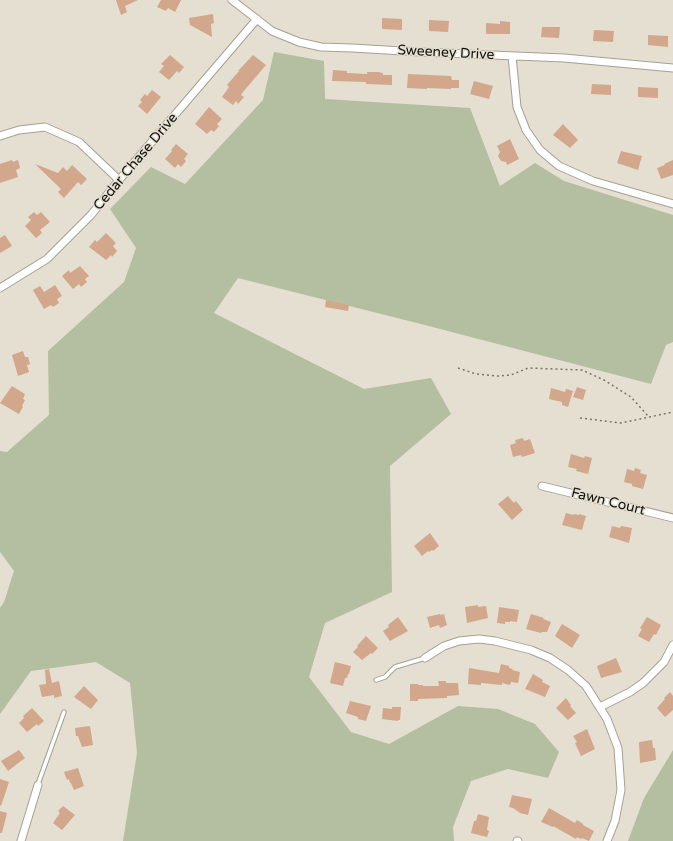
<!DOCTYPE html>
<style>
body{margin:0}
canvas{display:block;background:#e4dfd0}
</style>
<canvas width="673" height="841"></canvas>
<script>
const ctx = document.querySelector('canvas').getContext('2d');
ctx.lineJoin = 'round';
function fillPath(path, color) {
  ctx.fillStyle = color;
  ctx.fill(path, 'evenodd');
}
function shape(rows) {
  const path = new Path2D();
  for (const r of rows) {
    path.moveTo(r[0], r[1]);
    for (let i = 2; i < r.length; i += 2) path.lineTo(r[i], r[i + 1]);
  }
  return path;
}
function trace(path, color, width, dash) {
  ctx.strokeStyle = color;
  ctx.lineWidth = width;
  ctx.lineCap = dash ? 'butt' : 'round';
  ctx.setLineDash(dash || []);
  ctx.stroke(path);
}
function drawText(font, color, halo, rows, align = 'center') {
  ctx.font = font + ' "Varela Round",sans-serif';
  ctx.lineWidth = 3;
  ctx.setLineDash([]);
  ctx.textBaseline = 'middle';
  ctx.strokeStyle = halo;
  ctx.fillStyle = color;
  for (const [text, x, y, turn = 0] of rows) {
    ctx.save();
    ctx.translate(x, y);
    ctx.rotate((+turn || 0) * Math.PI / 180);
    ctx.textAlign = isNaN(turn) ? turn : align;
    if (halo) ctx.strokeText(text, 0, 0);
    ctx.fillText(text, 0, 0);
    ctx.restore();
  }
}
fillPath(shape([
 [274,52,324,61,325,99,470,108,500,186,535,163,564,181,673,215,673,342,666,345,651,384,421,324,238,278,214,313,364,389,431,378,451,414,390,466,392,592,325,623,309,677,351,732,389,744,458,706,498,709,535,724,559,752,548,778,508,769,471,781,453,827,454,841,123,841,137,753,130,683,96,662,31,671,0,714,0,608,4,602,14,571,0,552,0,451,7,452,49,415,48,351,124,282,136,248,110,209,151,167,185,184,263,100],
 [673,750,673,841,628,841,644,798]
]), '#b4bea0');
fillPath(shape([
 [116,0,138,0,125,6,127,12,121,15],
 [161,0,181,0,175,12,168,8,166,11,157,7],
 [213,14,214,23,211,24,212,37,190,25,189,18],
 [382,18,402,19,402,30,382,29],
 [429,20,449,21,448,32,429,31],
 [500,21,510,22,510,34,486,34,486,23,500,24],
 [542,27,560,27,559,38,541,37],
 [594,30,614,31,613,42,593,41],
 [648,35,668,36,668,47,648,45],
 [170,55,184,67,179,73,177,71,169,80,159,72,164,66,161,64],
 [253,55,266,65,243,92,241,95,244,97,238,104,236,101,233,105,222,97,229,87,227,85,239,71,238,71],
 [333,70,347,71,347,73,367,74,367,72,378,72,383,73,383,75,392,75,392,85,366,84,366,82,332,81],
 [408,74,451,76,452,80,459,80,459,88,451,88,451,89,427,88,427,89,407,88],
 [474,81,493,86,489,99,470,94],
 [592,84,611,85,611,95,591,94],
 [638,87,658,88,658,98,638,97],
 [152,90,161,97,147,114,138,106,142,102,140,100,145,94,147,96],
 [209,107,222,119,217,124,219,126,214,132,211,130,207,134,195,124],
 [563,124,578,140,570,148,553,135],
 [510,139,519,159,507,165,506,162,501,161,498,156,500,152,497,146],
 [176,144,188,154,184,159,186,161,181,167,178,164,175,168,165,159,172,151,171,150],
 [621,151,642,156,638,170,617,163],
 [12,160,13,162,18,160,20,168,16,170,18,177,0,183,0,164],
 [673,160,673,175,661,179,657,168,665,165,664,164],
 [35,164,58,173,63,167,67,171,72,165,87,179,81,185,78,182,64,198,58,192,61,189],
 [34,212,37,215,41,212,50,222,40,230,42,233,36,238,25,226,31,220,28,217],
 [106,233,116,243,113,246,117,251,112,257,111,255,106,260,89,247,95,240,97,242],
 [5,235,12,246,0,253,0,238],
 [80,266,89,276,85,279,87,282,81,287,79,284,73,289,62,276,69,270,70,273],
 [55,285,62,296,57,299,59,303,53,307,51,305,44,309,33,290,40,286,44,292],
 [326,300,349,305,348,311,325,307],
 [23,351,25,357,28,357,30,364,27,365,29,372,18,376,12,355],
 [12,386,25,394,23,399,25,400,22,406,23,407,19,414,0,403],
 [577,387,586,390,583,400,573,397],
 [551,388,565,392,566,389,573,391,568,407,562,405,562,402,549,399],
 [523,438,524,441,530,439,535,453,522,457,521,455,513,457,510,445,516,443,515,440],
 [571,454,584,458,585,456,592,458,588,474,576,471,577,469,568,467],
 [635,468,641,470,640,473,647,475,643,489,632,486,632,484,624,482,627,469,634,471],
 [508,496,514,503,516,501,523,510,512,520,498,504],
 [566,513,573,515,574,514,579,515,579,514,586,516,582,530,562,525],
 [612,526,620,528,621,526,632,528,629,543,609,537],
 [430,533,439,546,433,551,432,550,429,552,428,551,422,556,414,546],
 [478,605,478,607,486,606,488,618,467,623,465,607],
 [499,607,519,610,517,622,510,621,510,622,505,622,505,624,497,623],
 [440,614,440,615,444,614,447,625,440,628,439,625,430,628,427,617],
 [531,614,544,618,543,619,551,622,547,632,542,632,541,633,526,629],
 [398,617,408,631,390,641,383,631,389,627,388,625],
 [647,617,661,625,656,635,654,634,649,642,638,636,642,629,640,628],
 [562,624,580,635,572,648,555,636],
 [366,636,378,648,372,654,371,653,362,660,353,652,358,647,357,646],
 [616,658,622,672,601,678,597,666],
 [335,662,351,666,349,674,348,674,347,678,345,678,343,686,330,683],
 [501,664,509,666,509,668,513,669,512,670,520,672,518,683,511,682,510,685,502,683,502,685,481,683,481,685,468,684,469,668,499,673],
 [49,669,52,683,59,681,62,696,54,698,54,695,42,697,39,685,46,684,45,670],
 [533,674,543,680,542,682,550,686,545,697,525,689],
 [438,681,446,681,446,683,458,683,459,695,447,696,447,698,418,699,418,701,410,701,410,684,418,684,418,685,423,685,423,686,439,686],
 [84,686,98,700,91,709,74,697],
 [670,692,673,696,673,710,665,717,657,708,665,699,664,698],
 [566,698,571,705,570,706,576,713,568,720,556,708],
 [350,701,371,706,366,721,358,719,358,717,346,713],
 [392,707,401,707,400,720,398,720,398,721,382,719,383,708,392,709],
 [32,708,44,721,38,726,37,724,27,732,19,723,24,718,23,716],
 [90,726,93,745,82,747,78,736,76,736,75,728],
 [587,729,595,749,581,756,575,743,577,742,573,736],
 [652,740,653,748,655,748,656,760,640,763,639,742],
 [19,750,25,758,8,771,1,761],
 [78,768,84,786,74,790,71,783,70,783,69,779,67,780,64,772],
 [0,779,9,782,1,806,0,805],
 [512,795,532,799,528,815,520,813,513,808,509,807],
 [63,806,75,815,62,830,53,823,60,813,58,811],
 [549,808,575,823,577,820,583,824,583,825,594,831,589,841,582,838,581,839,577,837,576,839,553,826,553,827,541,822],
 [0,811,7,813,2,833,0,833],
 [478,814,489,817,487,830,489,831,487,837,471,833,474,821,476,821]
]), '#d2a78b');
const lane = shape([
 [376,680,385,677,395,667,425,658],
 [38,784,64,712]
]);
const street = shape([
 [232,0,272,31,299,42,321,47,352,48,420,52,564,58,673,68],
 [512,56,517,107,526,130,540,150,559,166,593,181,673,204],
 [0,136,19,130,45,127,79,142,119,180],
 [0,288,47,259,91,215,119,180,257,19],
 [542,486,673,518],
 [425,658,444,646,459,641,479,639,495,641,531,650,550,658,568,670,586,686,607,719,618,748,621,790,615,821,607,841],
 [600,707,630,692,643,683,664,662,673,645],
 [21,841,38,785],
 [517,841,518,841]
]);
trace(lane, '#a6a093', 5.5);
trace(street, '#a6a093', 9);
trace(shape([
 [458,368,476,374,498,376,511,375,528,368,582,370,604,380,631,397,649,417],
 [580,418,621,423,673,412]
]), '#77746a', 1.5, [2, 3]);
trace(lane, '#fff', 3.5);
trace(street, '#fff', 7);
drawText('14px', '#12100b', '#e4dfd0', [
 ["Sweeney Drive",446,53,3],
 ["Cedar Chase Drive",136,162,-50],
 ["Fawn Court",608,502,14]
]);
</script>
